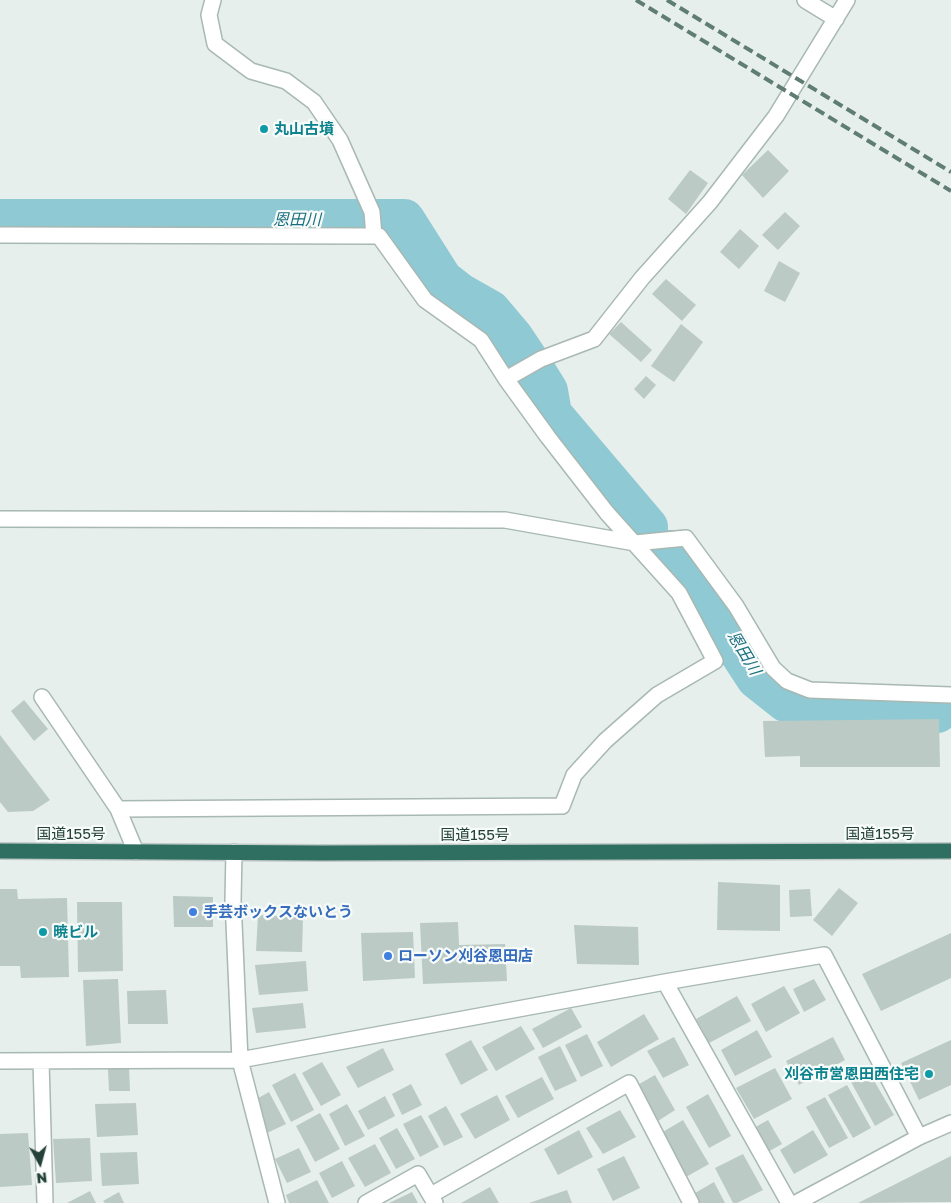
<!DOCTYPE html>
<meta charset="utf-8">
<style>
body{margin:0}
#map{position:relative;width:951px;height:1203px;overflow:hidden;background:#e6efeb;font-family:"Golos Text",sans-serif}
canvas{display:block}
.north{position:absolute;left:15px;top:1138px;width:50px;height:50px;-webkit-text-stroke:4px #f7fbf9;paint-order:stroke;rotate:173deg;font-size:14px;font-weight:700;line-height:20px;text-align:center;color:#24423a}
.north::after{content:'';display:block;margin:auto;width:18px;height:22px;background:#24423a;clip-path:polygon(50% 0,100% 100%,50% 72%,0 100%)}
</style>
<div id="map">
<canvas width="951" height="1203"></canvas>
<div class="north">N</div>
</div>
<script>
const ctx = document.querySelector('canvas').getContext('2d');
ctx.lineJoin = 'round';
function shape(rows) {
  const path = new Path2D();
  for (const r of rows) {
    path.moveTo(r[0], r[1]);
    for (let i = 2; i < r.length; i += 2) path.lineTo(r[i], r[i + 1]);
  }
  return path;
}
function trace(path, color, width, dash) {
  ctx.strokeStyle = color;
  ctx.lineWidth = width;
  ctx.lineCap = dash ? 'butt' : 'round';
  ctx.setLineDash(dash || []);
  ctx.stroke(path);
}
function fillPath(path, color) {
  ctx.fillStyle = color;
  ctx.fill(path, 'evenodd');
}
function drawText(font, color, halo, rows, align = 'center') {
  ctx.font = font + ' "Golos Text","Noto Sans JP",sans-serif';
  ctx.lineWidth = 4.5;
  ctx.setLineDash([]);
  ctx.textBaseline = 'middle';
  ctx.strokeStyle = halo;
  ctx.fillStyle = color;
  for (const [text, x, y, turn = 0] of rows) {
    ctx.save();
    ctx.translate(x, y);
    ctx.rotate((+turn || 0) * Math.PI / 180);
    ctx.textAlign = isNaN(turn) ? turn : align;
    if (halo) ctx.strokeText(text, 0, 0);
    ctx.fillText(text, 0, 0);
    ctx.restore();
  }
}
trace(shape([
 [0,220,404,220,442,280,460,294,490,311,512,337,528,361],
 [534,370,547,391,551,414,647,527],
 [670,551,706,589,740,652,757,678,786,701,807,708,937,712]
]), '#8ec9d4', 42);
fillPath(shape([
 [768,150,789,171,763,198,742,175],
 [690,170,708,183,686,214,668,199],
 [785,212,800,226,778,250,762,235],
 [740,229,759,246,739,269,720,252],
 [779,261,800,273,785,302,764,291],
 [666,279,696,305,682,321,652,294],
 [621,322,652,350,641,362,609,334],
 [681,324,703,342,674,382,651,366],
 [646,376,656,385,644,399,634,389],
 [24,700,48,729,34,741,11,711],
 [939,719,940,767,800,767,800,756,765,757,763,721],
 [0,735,50,800,33,811,8,812,0,802],
 [718,882,780,885,780,931,717,930],
 [839,888,858,903,832,936,813,920],
 [0,889,17,889,18,899,67,898,69,977,21,978,20,966,0,966],
 [810,889,812,916,790,917,789,890],
 [173,896,213,897,213,927,174,927],
 [77,902,122,902,123,971,78,972],
 [258,915,303,917,302,952,256,951],
 [458,922,459,945,505,944,507,981,423,984,420,923],
 [574,925,638,927,639,965,577,964],
 [413,932,415,978,363,981,361,933],
 [951,933,951,978,881,1011,862,974],
 [306,961,308,991,259,995,255,965],
 [118,979,121,1043,86,1046,83,980],
 [814,979,826,1000,804,1012,793,989],
 [784,986,800,1013,766,1032,751,1004],
 [166,990,168,1024,128,1024,127,991],
 [737,996,751,1021,709,1043,696,1019],
 [303,1003,306,1028,256,1033,252,1008],
 [571,1008,582,1027,543,1048,532,1029],
 [644,1014,659,1039,611,1067,597,1042],
 [521,1026,535,1049,496,1071,482,1047],
 [757,1030,772,1057,735,1076,721,1050],
 [587,1034,603,1066,581,1077,565,1045],
 [674,1037,689,1065,663,1078,647,1051],
 [833,1037,845,1060,799,1085,786,1061],
 [471,1040,488,1070,461,1085,445,1054],
 [951,1040,951,1085,919,1100,901,1063],
 [560,1046,577,1081,555,1091,538,1057],
 [383,1048,394,1070,358,1088,346,1067],
 [322,1062,341,1095,321,1106,302,1073],
 [129,1068,130,1091,109,1091,108,1069],
 [775,1068,792,1099,754,1119,736,1088],
 [869,1072,894,1115,875,1126,851,1082],
 [295,1073,314,1110,291,1122,272,1085],
 [655,1075,675,1110,655,1123,634,1087],
 [542,1077,554,1099,518,1118,505,1096],
 [411,1084,422,1105,402,1115,392,1094],
 [847,1085,871,1128,853,1138,828,1095],
 [269,1092,286,1124,267,1133,251,1102],
 [708,1094,731,1136,709,1148,686,1107],
 [497,1095,510,1120,475,1139,460,1114],
 [385,1096,395,1116,368,1130,358,1111],
 [825,1097,848,1138,829,1148,806,1107],
 [136,1103,138,1135,97,1137,95,1104],
 [347,1104,365,1136,345,1146,329,1114],
 [446,1106,463,1137,444,1146,428,1116],
 [620,1110,636,1137,603,1154,586,1128],
 [320,1113,340,1149,315,1162,296,1126],
 [421,1115,439,1147,420,1157,403,1124],
 [683,1120,709,1164,686,1177,661,1133],
 [768,1120,782,1144,766,1153,752,1129],
 [397,1128,415,1159,396,1169,379,1138],
 [579,1130,593,1157,558,1175,544,1149],
 [813,1130,828,1155,794,1174,780,1150],
 [28,1133,32,1185,0,1187,0,1134],
 [90,1138,92,1181,56,1183,53,1139],
 [375,1144,391,1173,365,1187,348,1158],
 [299,1148,311,1172,287,1183,275,1159],
 [137,1152,139,1184,102,1186,100,1153],
 [743,1154,763,1190,737,1203,733,1203,715,1168],
 [624,1156,640,1188,613,1201,597,1169],
 [951,1156,951,1202,858,1203],
 [342,1161,355,1186,332,1198,319,1173],
 [317,1180,329,1203,289,1203,286,1195],
 [714,1182,725,1203,700,1203,695,1193],
 [490,1187,499,1203,461,1203],
 [567,1190,572,1203,529,1203],
 [90,1191,96,1203,67,1203],
 [119,1192,124,1203,105,1203,103,1201],
 [412,1192,418,1203,389,1203]
]), '#bbcac4');
const minor = shape([
 [805,0,836,19],
 [0,235,374,236],
 [506,379,541,359,594,339,642,278,710,202,776,116,847,0],
 [0,519,505,520,635,543,686,538,736,606,773,668,787,681,810,690,951,695],
 [42,697,118,809,136,852],
 [118,809,562,806,574,775,605,741,657,695,715,661,679,593,607,513,548,437,506,379,481,340,425,300,379,236,374,236,372,212,340,140,314,102,286,81,251,71,215,44,209,15,213,0],
 [234,852,233,900,240,1060,277,1203],
 [665,982,789,1203],
 [0,1061,240,1060,665,982,824,955,919,1137],
 [41,1061,45,1203],
 [431,1195,629,1083,691,1203],
 [366,1203,418,1174,435,1203],
 [796,1203,919,1137,951,1123]
]);
const highway = shape([
 [0,851,321,853,951,851]
]);
trace(minor, '#a8b8b2', 18);
trace(highway, '#c2cac8', 18);
trace(minor, '#fff', 15);
trace(highway, '#2f6f62', 15);
trace(shape([
 [636,0,951,191],
 [667,0,951,172]
]), '#5f7d75', 4, [10, 5]);
for (const [x, y, r, color] of [
 [264,129,5,"#0f9aa8"],
 [193,912,5,"#3f7fe0"],
 [43,932,5,"#0f9aa8"],
 [388,956,5,"#3f7fe0"],
 [929,1074,5,"#0f9aa8"]
]) {
  const dot = new Path2D();
  dot.arc(x, y, r, 0, 2 * Math.PI);
  ctx.fillStyle = color;
  ctx.fill(dot);
  trace(dot, '#f7fbf9', 2);
}
drawText('bold 15px', '#0d838f', '#f7fbf9', [
 ["丸山古墳",274,129],
 ["暁ビル",53,932],
 ["刈谷市営恩田西住宅",919,1074,"right"]
], 'left');
drawText('15px', '#24423a', '#f7fbf9', [
 ["国道155号",71,834],
 ["国道155号",880,834],
 ["国道155号",475,835]
]);
drawText('bold 15px', '#366cbe', '#f7fbf9', [
 ["手芸ボックスないとう",203,912],
 ["ローソン刈谷恩田店",398,956]
], 'left');
drawText('italic 16px', '#1c6f80', '#f7fbf9', [
 ["恩田川",297,220],
 ["恩田川",744,653,59]
]);
</script>
